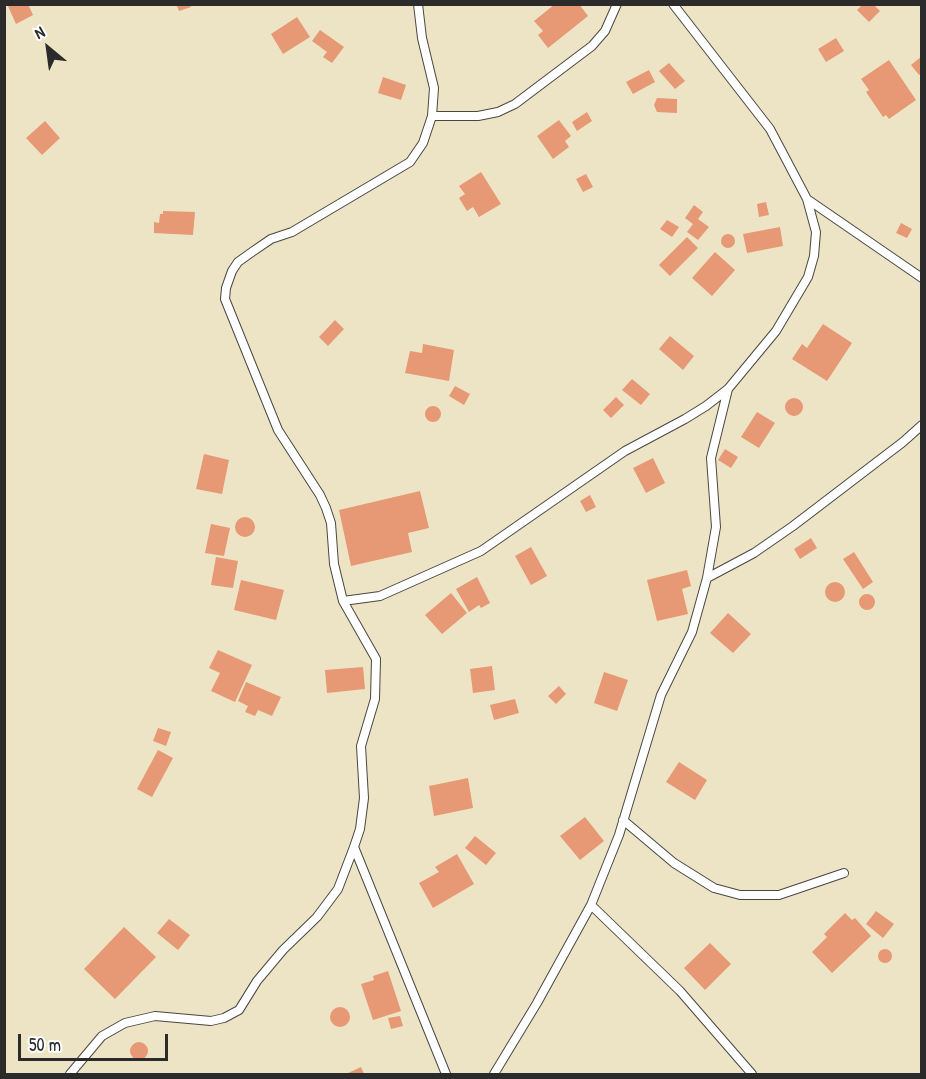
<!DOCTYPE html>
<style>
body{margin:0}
#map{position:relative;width:926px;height:1079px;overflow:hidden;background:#ede4c6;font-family:"Patrick Hand",sans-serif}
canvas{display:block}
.frame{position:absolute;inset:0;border:6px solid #2b2b2b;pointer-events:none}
.north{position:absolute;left:18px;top:18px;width:60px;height:60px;-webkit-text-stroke:4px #fff;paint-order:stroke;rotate:331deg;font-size:16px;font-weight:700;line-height:24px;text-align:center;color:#2b2b2b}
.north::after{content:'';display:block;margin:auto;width:21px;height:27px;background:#2b2b2b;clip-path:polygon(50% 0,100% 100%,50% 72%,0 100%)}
.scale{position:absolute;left:18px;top:1034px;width:150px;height:27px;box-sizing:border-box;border:3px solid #2b2b2b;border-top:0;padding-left:8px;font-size:18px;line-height:21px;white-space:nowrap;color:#2b2b2b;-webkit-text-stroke:4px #fff;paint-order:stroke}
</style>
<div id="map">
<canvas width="926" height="1079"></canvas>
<div class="frame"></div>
<div class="north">N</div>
<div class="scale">50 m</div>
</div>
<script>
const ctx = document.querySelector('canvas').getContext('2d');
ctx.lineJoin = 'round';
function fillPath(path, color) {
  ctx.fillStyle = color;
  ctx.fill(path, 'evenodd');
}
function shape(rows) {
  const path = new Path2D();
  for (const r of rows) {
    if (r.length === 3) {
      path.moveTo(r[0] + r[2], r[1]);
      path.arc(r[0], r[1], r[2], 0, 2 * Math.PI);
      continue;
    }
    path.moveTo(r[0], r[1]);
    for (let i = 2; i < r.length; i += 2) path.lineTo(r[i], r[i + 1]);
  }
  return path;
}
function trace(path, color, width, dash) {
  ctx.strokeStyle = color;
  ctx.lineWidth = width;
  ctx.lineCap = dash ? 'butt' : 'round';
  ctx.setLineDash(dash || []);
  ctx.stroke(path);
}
fillPath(shape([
 [7,4,28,4,33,15,16,24],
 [176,4,190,4,191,7,179,11],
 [555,4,579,4,588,16,548,48,538,35,543,31,534,21],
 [863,4,873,4,880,11,869,22,857,10],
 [297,17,310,37,283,54,271,34],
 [320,30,344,47,332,63,323,57,327,52,312,41],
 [836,38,844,51,826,62,818,49],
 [922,56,922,73,919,75,911,65],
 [889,60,916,100,889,119,886,115,883,117,866,92,869,90,861,79],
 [669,63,685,81,675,89,659,71],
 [649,70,655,82,633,94,626,82],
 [383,77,406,85,401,100,378,93],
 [657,98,677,99,677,113,657,112,654,105],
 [587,112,592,121,577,131,572,122],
 [559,120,571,136,565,141,569,147,553,159,537,136],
 [45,121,60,138,42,155,26,138],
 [481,172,501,204,479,217,473,207,467,211,459,198,465,194,459,186],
 [586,174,593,187,583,192,576,179],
 [766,202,769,215,759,217,757,204],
 [694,205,703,212,698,219,709,227,698,240,687,232,693,224,685,218],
 [163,211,195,212,193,235,154,233,154,222,159,223,160,214,163,214],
 [667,220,679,227,672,237,660,229],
 [901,223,912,229,907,238,896,233],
 [780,227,783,246,747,253,743,234],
 [728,241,7],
 [687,237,698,248,670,276,659,265],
 [715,252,735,270,712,296,692,278],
 [335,320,344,329,328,346,319,337],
 [823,324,852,343,827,381,792,359,802,344,807,348],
 [670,336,694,356,683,370,659,349],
 [423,344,454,350,449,381,405,373,410,351,422,353],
 [632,379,650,394,641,405,622,390],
 [455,386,470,394,464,405,449,396],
 [616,397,624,405,611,418,603,410],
 [794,407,9],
 [433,414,8],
 [757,412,775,423,759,448,741,437],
 [725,449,738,457,731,468,718,460],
 [204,454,229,460,222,494,196,489],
 [653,458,665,483,646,493,633,468],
 [420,491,429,528,408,533,412,552,351,566,339,510],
 [590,495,596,507,586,512,580,501],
 [245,527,10],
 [211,524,230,528,224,556,205,553],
 [811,538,817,548,800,559,794,549],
 [531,547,547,576,531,585,515,556],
 [854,552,873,582,863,589,843,559],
 [216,557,238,561,233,588,211,585],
 [687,570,691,586,682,589,688,614,657,621,647,580],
 [477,577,490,603,481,608,479,605,469,612,456,589],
 [241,580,284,590,276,620,234,610],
 [835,592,10],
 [451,593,467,613,442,634,425,615],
 [867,602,8],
 [728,613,751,634,733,653,710,633],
 [218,650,252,665,235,702,211,691,220,673,209,668],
 [492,666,495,690,473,693,470,669],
 [363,667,365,689,327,693,325,670],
 [604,672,628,680,617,711,594,703],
 [246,682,281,697,272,716,258,710,255,716,245,712,248,706,238,701],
 [559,686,566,694,556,704,548,696],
 [515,699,519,713,494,720,490,705],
 [158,728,171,732,166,746,153,741],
 [158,750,173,758,152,797,137,789],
 [679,762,707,780,695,800,666,782],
 [468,778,473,808,434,816,429,786],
 [585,817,604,841,580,860,560,836],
 [475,836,496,853,486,865,465,848],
 [457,854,474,884,433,908,419,883,439,872,435,867],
 [876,911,894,924,883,938,866,924],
 [845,913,852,920,855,918,871,936,832,973,812,952,827,937,824,934],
 [169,919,190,935,178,950,157,933],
 [124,927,156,957,115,999,84,969],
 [710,943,731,964,705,990,684,968],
 [885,956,7],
 [388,971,401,1011,373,1020,361,984,374,980,373,976],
 [340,1017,10],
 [400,1016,403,1026,391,1029,388,1018],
 [139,1051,9],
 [361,1067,364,1074,346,1074]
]), '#e79874');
const lane = shape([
 [432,116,478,116,498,112,515,104,592,46,605,31,617,4],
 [807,199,922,278],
 [707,578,754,553,793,526,903,442,922,425],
 [343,601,380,596,481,551,625,451,685,419,706,406,728,389,776,331,808,277,814,256,816,232,807,199,770,129,673,4],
 [623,820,674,863,714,888,740,895,779,895,844,873],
 [354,847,446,1074],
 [591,905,680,991,752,1074],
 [70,1074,102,1036,125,1023,155,1016,211,1021,224,1018,239,1010,257,981,283,950,317,917,338,889,354,847,360,829,364,798,361,746,375,699,376,659,343,601,334,564,331,523,326,508,320,495,278,430,225,299,226,288,232,271,238,262,252,252,271,239,292,232,410,162,423,143,432,116,434,88,422,38,418,4],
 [494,1074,537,1003,591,905,619,835,661,695,692,632,707,578,716,527,711,458,728,389]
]);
trace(lane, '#484742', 10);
trace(lane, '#fff', 8);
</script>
